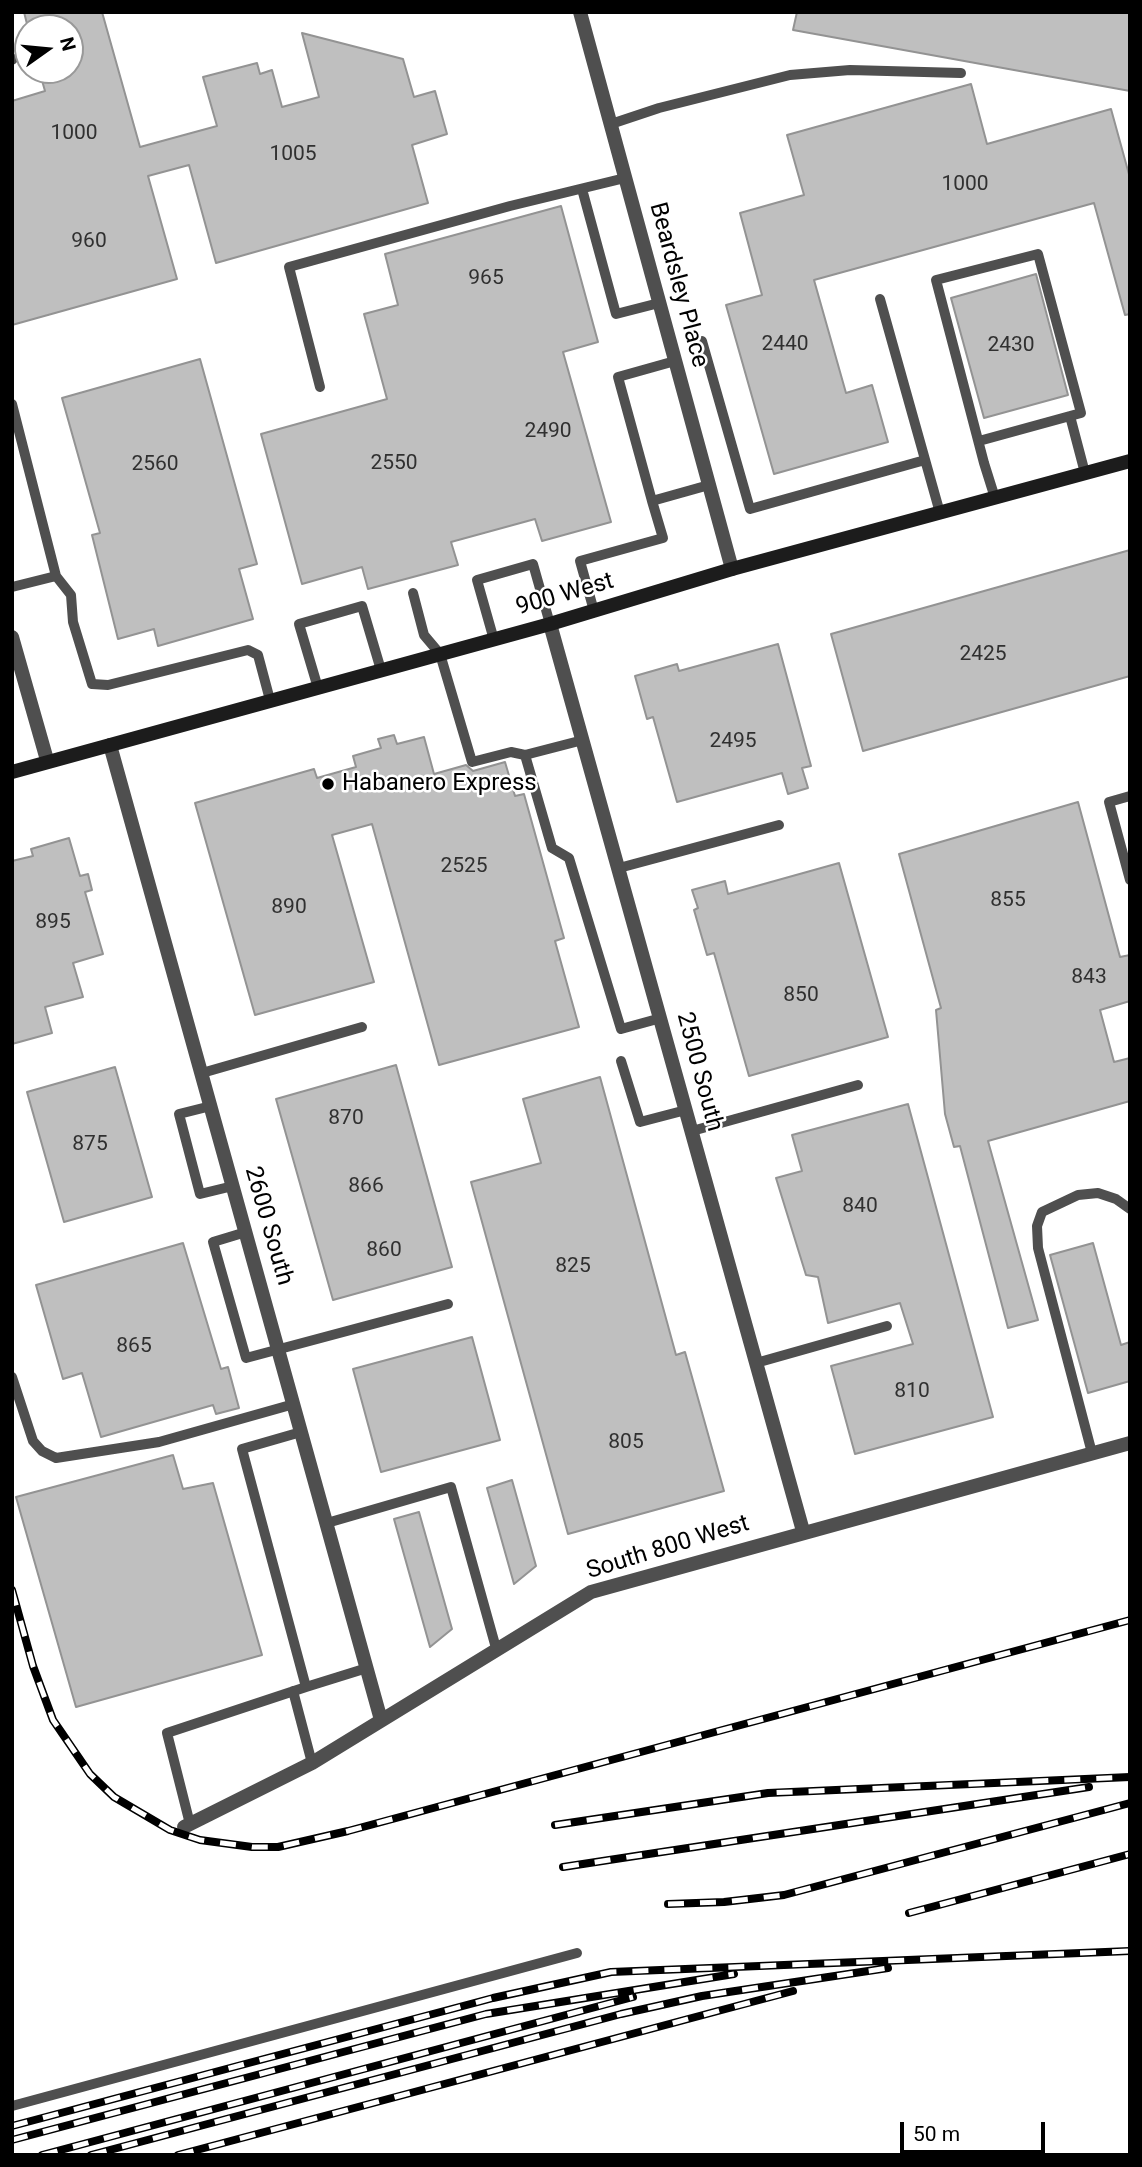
<!DOCTYPE html>
<style>
body{margin:0}
#map{position:relative;width:1142px;height:2167px;overflow:hidden;background:#fff;font-family:Roboto,sans-serif}
canvas{display:block}
.frame{position:absolute;inset:0;border:14px solid #000;pointer-events:none}
.north{position:absolute;left:14px;top:14px;width:70px;height:70px;box-sizing:border-box;background:#fff;border:2px solid #999;border-radius:50%;rotate:75deg;font-size:19px;font-weight:700;line-height:28px;text-align:center;color:#000}
.north::after{content:'';display:block;margin:auto;width:24px;height:32px;background:#000;clip-path:polygon(50% 0,100% 100%,50% 72%,0 100%)}
.scale{position:absolute;left:900px;top:2122px;width:145px;height:32px;box-sizing:border-box;border:4px solid #000;border-top:0;padding-left:9px;font-size:21px;line-height:24px;white-space:nowrap;color:#000;-webkit-text-stroke:5px #fff;paint-order:stroke}
</style>
<div id="map">
<canvas width="1142" height="2167"></canvas>
<div class="frame"></div>
<div class="north">N</div>
<div class="scale">50 m</div>
</div>
<script>
const ctx = document.querySelector('canvas').getContext('2d');
ctx.lineJoin = 'round';
function fillPath(path, color) {
  ctx.fillStyle = color;
  ctx.fill(path, 'evenodd');
}
function shape(rows) {
  const path = new Path2D();
  for (const r of rows) {
    path.moveTo(r[0], r[1]);
    for (let i = 2; i < r.length; i += 2) path.lineTo(r[i], r[i + 1]);
  }
  return path;
}
function trace(path, color, width, dash) {
  ctx.strokeStyle = color;
  ctx.lineWidth = width;
  ctx.lineCap = dash ? 'butt' : 'round';
  ctx.setLineDash(dash || []);
  ctx.stroke(path);
}
function drawText(font, color, halo, rows, align = 'center') {
  ctx.font = font + ' Roboto,sans-serif';
  ctx.lineWidth = 5;
  ctx.setLineDash([]);
  ctx.textBaseline = 'middle';
  ctx.strokeStyle = halo;
  ctx.fillStyle = color;
  for (const [text, x, y, turn = 0] of rows) {
    ctx.save();
    ctx.translate(x, y);
    ctx.rotate((+turn || 0) * Math.PI / 180);
    ctx.textAlign = isNaN(turn) ? turn : align;
    if (halo) ctx.strokeText(text, 0, 0);
    ctx.fillText(text, 0, 0);
    ctx.restore();
  }
}
const building = shape([
 [24,12,102,12,140,147,217,126,203,77,257,63,260,74,272,70,282,107,319,97,302,33,403,59,414,97,435,91,447,134,412,145,428,203,216,263,189,165,148,176,177,279,12,325,12,101,45,91,39,70,70,70,70,28,28,28,24,12],
 [797,12,1130,12,1130,91,793,30,797,12],
 [971,84,987,144,1111,109,1130,178,1130,314,1125,315,1094,203,814,280,846,393,872,385,888,442,774,474,726,305,762,295,740,213,804,195,787,135,971,84],
 [561,206,598,342,563,352,611,522,542,541,535,519,451,542,458,565,368,589,362,567,302,584,261,434,387,399,364,314,398,305,385,254,561,206],
 [1036,274,1068,395,984,418,951,298,1036,274],
 [200,359,257,564,239,569,253,619,158,646,154,629,118,639,92,535,100,533,62,398,200,359],
 [1130,550,1130,676,863,751,831,634,1130,550],
 [778,644,811,766,802,768,808,788,788,794,782,773,677,802,653,717,647,719,635,676,677,664,679,671,778,644],
 [394,735,397,744,424,737,434,774,466,765,473,771,505,762,515,796,524,794,564,938,555,941,579,1027,439,1065,372,824,332,835,374,982,255,1015,195,803,314,769,317,778,356,767,353,756,381,748,378,739,394,735],
 [1078,802,1120,957,1130,955,1130,1001,1100,1010,1114,1062,1130,1058,1130,1101,988,1141,1038,1320,1008,1328,960,1146,954,1147,945,1114,936,1010,941,1008,899,854,1078,802],
 [69,838,80,876,88,874,92,890,85,892,103,954,73,963,83,997,45,1007,52,1033,12,1044,12,861,33,856,31,849,69,838],
 [839,863,888,1037,749,1076,714,953,707,955,694,910,698,908,692,890,725,881,728,894,839,863],
 [396,1065,452,1267,333,1300,276,1099,396,1065],
 [115,1067,152,1197,64,1222,27,1092,115,1067],
 [600,1077,676,1355,685,1352,724,1491,568,1534,471,1182,541,1163,523,1099,600,1077],
 [908,1104,993,1417,855,1454,831,1366,913,1344,900,1303,828,1323,818,1277,806,1275,776,1178,802,1171,792,1135,908,1104],
 [183,1243,221,1369,228,1367,239,1408,216,1414,213,1405,101,1437,82,1373,63,1379,36,1285,183,1243],
 [1093,1243,1121,1345,1130,1342,1130,1381,1088,1393,1050,1255,1093,1243],
 [472,1337,500,1440,381,1472,353,1369,472,1337],
 [173,1455,183,1489,213,1483,262,1655,76,1707,16,1497,173,1455],
 [512,1480,536,1566,514,1584,487,1488,512,1480],
 [419,1512,452,1629,430,1647,394,1519,419,1512]
]);
fillPath(building, '#bfbfbf');
trace(building, '#939393', 2);
trace(shape([
 [12,60,13,59],
 [611,124,659,108,790,75,850,70,961,73],
 [582,189,616,314,659,303],
 [880,299,940,513],
 [702,341,750,509,925,460],
 [675,361,618,377,652,501,709,485],
 [320,387,289,267,510,206,625,178],
 [12,404,56,576],
 [1070,416,1085,473],
 [979,441,1081,413,1038,254,936,280,984,463,995,498],
 [12,587,56,576,71,595,73,622,92,684,108,685,248,650,258,655,270,700],
 [413,593,424,635,440,654,472,762,511,752,525,755],
 [594,611,580,561,663,538,652,501],
 [494,640,477,580,533,564,550,624],
 [318,688,299,624,362,606,381,670],
 [583,740,525,755,552,848,569,858,621,1029,661,1018],
 [1130,796,1109,802,1130,880],
 [619,868,779,825],
 [621,1061,640,1122,686,1110],
 [202,1073,362,1027],
 [211,1106,179,1114,200,1194,233,1186],
 [692,1131,858,1085],
 [246,1232,213,1242,246,1358,448,1304],
 [756,1363,887,1326],
 [12,1377,33,1441,42,1451,56,1458,159,1442,294,1404],
 [301,1432,242,1449,306,1687,367,1668],
 [1092,1453,1038,1248,1037,1226,1042,1212,1078,1195,1098,1193,1116,1199,1130,1209],
 [327,1523,451,1487,496,1648],
 [293,1691,312,1763],
 [190,1824,167,1733,306,1687],
 [12,2106,577,1953]
]), '#4f4f4f', 10);
trace(shape([
 [580,12,732,569],
 [550,624,803,1531],
 [12,637,47,760],
 [110,745,381,1720],
 [184,1827,312,1763,591,1592,1130,1443]
]), '#4f4f4f', 14);
trace(shape([
 [12,772,550,624,732,569,1130,461]
]), '#1c1c1c', 14);
const rail = shape([
 [12,1590,33,1666,53,1720,90,1774,114,1797,170,1830,200,1840,252,1847,278,1847,348,1831,1130,1620],
 [555,1825,768,1793,1130,1777],
 [563,1867,1089,1787],
 [668,1904,724,1902,784,1895,1130,1803],
 [909,1913,1130,1854],
 [12,2126,493,1998,611,1972,1130,1951],
 [12,2140,486,2014,734,1974],
 [42,2155,633,1997],
 [91,2155,621,2014,702,1996,888,1968],
 [178,2155,793,1991]
]);
trace(rail, '#000', 8);
trace(rail, '#fff', 5, [16]);
for (const [x, y, r, color] of [
 [328,784,7,"#000"]
]) {
  const dot = new Path2D();
  dot.arc(x, y, r, 0, 2 * Math.PI);
  ctx.fillStyle = color;
  ctx.fill(dot);
  trace(dot, '#fff', 2.5);
}
drawText('21px', '#303030', null, [
 ["1000",74,134],
 ["1005",293,155],
 ["1000",965,185],
 ["960",89,242],
 ["965",486,279],
 ["2440",785,345],
 ["2430",1011,346],
 ["2490",548,432],
 ["2550",394,464],
 ["2560",155,465],
 ["2425",983,655],
 ["2495",733,742],
 ["2525",464,867],
 ["855",1008,901],
 ["890",289,908],
 ["895",53,923],
 ["843",1089,978],
 ["850",801,996],
 ["870",346,1119],
 ["875",90,1145],
 ["866",366,1187],
 ["840",860,1207],
 ["860",384,1251],
 ["825",573,1267],
 ["865",134,1347],
 ["810",912,1392],
 ["805",626,1443]
]);
drawText('24px', '#000', '#fff', [
 ["Beardsley Place",678,285,75],
 ["900 West",565,595,-16],
 ["2500 South",699,1072,75],
 ["2600 South",268,1226,74],
 ["South 800 West",668,1548,-17]
]);
drawText('24px', '#000', '#fff', [
 ["Habanero Express",342,784]
], 'left');
</script>
